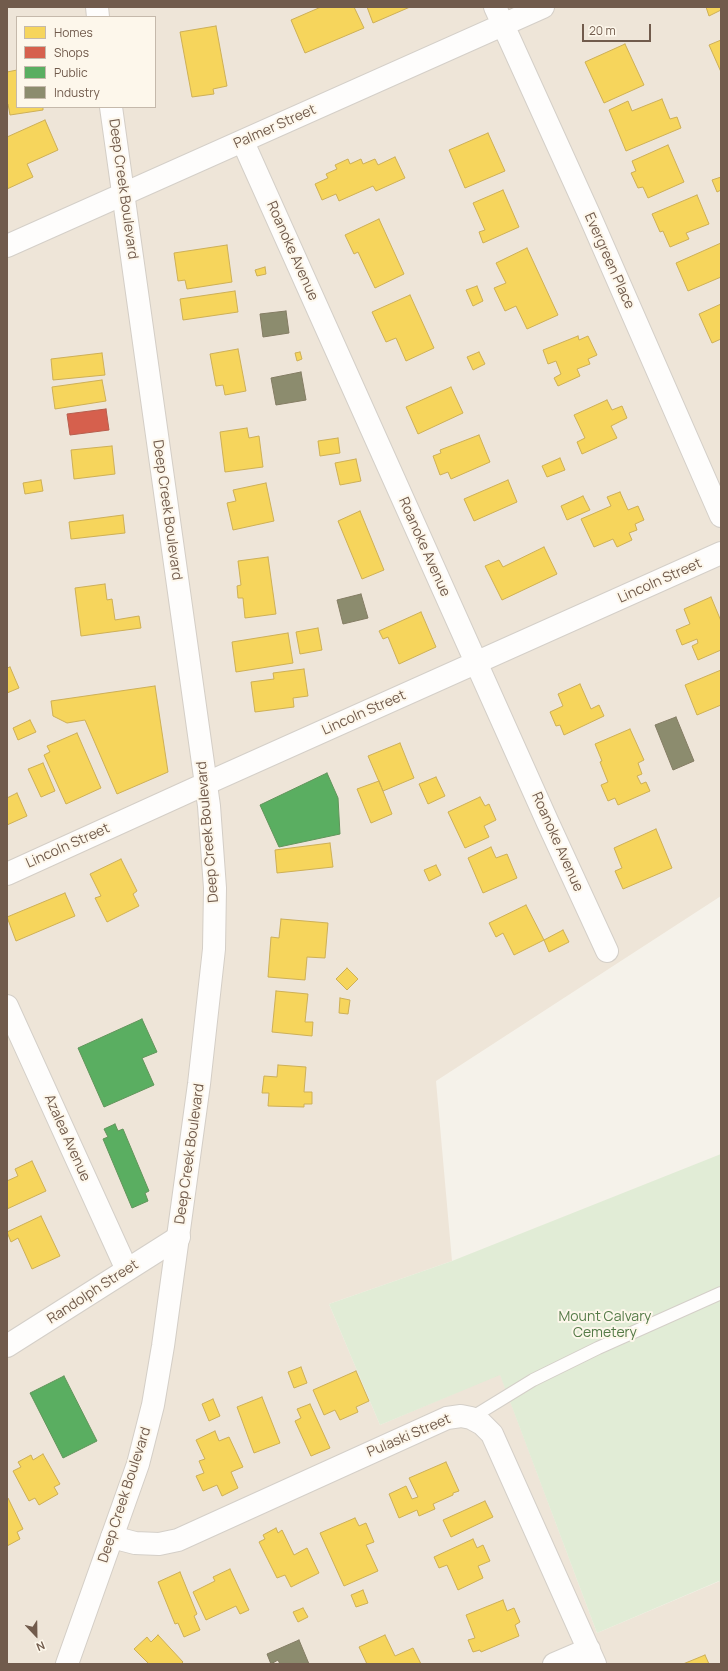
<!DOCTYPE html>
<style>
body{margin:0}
#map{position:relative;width:728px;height:1671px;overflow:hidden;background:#f5f2ea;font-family:Manrope,sans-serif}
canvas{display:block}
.frame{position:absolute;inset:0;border:8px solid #715b4c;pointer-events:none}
.legend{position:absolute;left:16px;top:16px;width:140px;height:92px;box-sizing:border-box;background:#fdf7eb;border:1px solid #c5b9ab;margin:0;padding:5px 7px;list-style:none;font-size:12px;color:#715b4c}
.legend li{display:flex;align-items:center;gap:8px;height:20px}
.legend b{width:20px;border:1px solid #c5b9ab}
.north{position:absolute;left:16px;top:1615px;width:40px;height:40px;-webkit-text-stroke:3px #fdf7eb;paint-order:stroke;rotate:158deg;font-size:11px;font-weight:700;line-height:16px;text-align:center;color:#715b4c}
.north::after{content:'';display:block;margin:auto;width:14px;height:18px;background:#715b4c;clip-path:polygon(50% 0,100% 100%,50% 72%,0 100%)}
.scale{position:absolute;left:582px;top:24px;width:69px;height:18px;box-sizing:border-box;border:2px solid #715b4c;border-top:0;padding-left:5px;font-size:12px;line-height:14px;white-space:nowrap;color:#715b4c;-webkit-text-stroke:3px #fdf7eb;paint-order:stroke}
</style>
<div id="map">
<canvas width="728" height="1671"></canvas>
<div class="frame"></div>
<ul class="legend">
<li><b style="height:11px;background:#f6d55c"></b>Homes</li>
<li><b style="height:11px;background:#d6604d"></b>Shops</li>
<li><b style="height:11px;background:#5aae61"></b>Public</li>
<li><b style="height:11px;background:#8c8c6e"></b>Industry</li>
</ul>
<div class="north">N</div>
<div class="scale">20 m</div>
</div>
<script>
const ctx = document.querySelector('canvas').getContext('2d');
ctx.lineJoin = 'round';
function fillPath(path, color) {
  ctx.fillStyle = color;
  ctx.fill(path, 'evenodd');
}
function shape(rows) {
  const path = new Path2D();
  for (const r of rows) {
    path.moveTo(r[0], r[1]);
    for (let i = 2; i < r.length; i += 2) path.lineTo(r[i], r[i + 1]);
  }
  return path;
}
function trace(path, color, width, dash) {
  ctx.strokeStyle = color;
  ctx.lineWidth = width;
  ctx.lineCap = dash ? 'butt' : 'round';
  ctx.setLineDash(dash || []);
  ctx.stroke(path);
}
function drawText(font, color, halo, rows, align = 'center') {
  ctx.font = font + ' Manrope,sans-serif';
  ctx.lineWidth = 4;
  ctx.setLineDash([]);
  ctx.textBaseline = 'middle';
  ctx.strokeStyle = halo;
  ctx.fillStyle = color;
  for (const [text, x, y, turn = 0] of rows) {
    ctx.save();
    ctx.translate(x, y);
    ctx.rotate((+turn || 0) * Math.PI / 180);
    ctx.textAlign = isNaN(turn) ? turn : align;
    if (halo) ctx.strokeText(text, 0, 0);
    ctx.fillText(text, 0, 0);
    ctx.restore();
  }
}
fillPath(shape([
 [7,7,721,7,721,896,436,1081,452,1261,329,1304,380,1425,500,1374,597,1633,720,1581,721,1584,721,1664,7,1664],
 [17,17,155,17,155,107,17,107]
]), '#eee5d8');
fillPath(shape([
 [721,1154,721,1584,719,1581,597,1633,500,1375,380,1425,329,1304,452,1261]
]), '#e1ecd6');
const homes = shape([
 [321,7,354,7,364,28,305,53,291,20,321,7],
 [367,7,410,7,373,23,367,7],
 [706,7,721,7,721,10,709,16,706,7],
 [216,26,227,86,213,89,214,94,192,97,180,32,216,26],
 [721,40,721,72,709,45,721,40],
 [625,44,644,85,604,103,585,62,625,44],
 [17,70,17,107,43,107,43,110,10,115,8,104,7,105,7,72,17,70],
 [662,99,670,119,677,117,681,128,626,151,609,110,628,101,632,111,662,99],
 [45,120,58,150,27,164,33,177,7,189,7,137,45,120],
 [488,133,505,171,465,188,449,150,488,133],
 [668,145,684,182,648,198,643,187,638,188,631,173,636,171,632,161,668,145],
 [395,157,405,178,376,191,373,186,339,201,336,194,322,200,315,184,328,178,326,174,337,169,335,165,348,159,350,164,361,159,363,164,375,159,378,165,395,157],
 [721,177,721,190,717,192,712,180,721,177],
 [503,190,519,227,483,243,479,232,485,230,473,203,503,190],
 [697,195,709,224,686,233,689,239,670,247,663,231,660,232,652,214,697,195],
 [379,219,404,274,375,288,358,252,354,254,345,235,379,219],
 [721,243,721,277,688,291,676,263,721,243],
 [227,245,232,282,187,289,185,280,178,281,174,253,227,245],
 [527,248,558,315,527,329,516,306,505,311,494,288,506,283,496,263,527,248],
 [265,267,266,274,257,276,255,270,265,267],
 [477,286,483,301,473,306,466,290,477,286],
 [235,291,238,312,183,320,180,299,235,291],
 [410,295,434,348,406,361,396,338,386,342,372,312,410,295],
 [721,304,721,339,712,343,699,314,721,304],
 [578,336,579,340,588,336,597,355,588,359,590,364,577,369,580,376,558,386,554,378,561,374,556,361,548,364,543,350,578,336],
 [238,349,246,391,225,395,223,385,216,386,210,354,238,349],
 [300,352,302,359,297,361,295,353,300,352],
 [479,352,485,364,473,370,467,357,479,352],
 [102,353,105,375,53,380,51,359,102,353],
 [102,380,106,401,55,409,52,387,102,380],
 [451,387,463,413,418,434,406,407,451,387],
 [607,400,612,410,622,406,627,418,611,426,617,438,582,454,577,442,585,438,574,415,607,400],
 [247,428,249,438,259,436,263,467,225,472,220,432,247,428],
 [479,435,490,462,451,479,448,472,440,475,433,456,441,453,440,450,479,435],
 [338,438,340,453,320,456,318,441,338,438],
 [112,446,115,474,74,479,71,450,112,446],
 [560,458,565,470,547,477,542,466,560,458],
 [356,459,361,481,340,485,335,463,356,459],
 [41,480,43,491,25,494,23,483,41,480],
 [508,480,517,502,474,521,464,499,508,480],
 [266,483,274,521,233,530,227,503,236,501,233,490,266,483],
 [620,492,628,510,638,506,644,520,635,524,637,530,629,533,632,540,617,547,613,539,594,547,581,519,611,506,607,497,620,492],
 [583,496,590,510,567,520,561,506,583,496],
 [360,511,384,570,362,579,338,521,360,511],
 [123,515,125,533,71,539,69,522,123,515],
 [544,547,557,574,502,600,485,566,499,560,503,567,544,547],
 [268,557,276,614,245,618,243,598,238,598,237,586,241,585,238,561,268,557],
 [105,584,107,600,112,599,115,620,139,616,141,628,81,636,75,588,105,584],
 [711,597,721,621,721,650,698,660,692,646,698,643,697,639,682,645,676,630,690,624,684,609,711,597],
 [421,612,436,647,399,664,388,637,383,639,379,631,421,612],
 [318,628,322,650,300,654,296,632,318,628],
 [288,633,293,663,236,672,232,642,288,633],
 [10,667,19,688,7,693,7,668,10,667],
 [304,669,308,696,293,698,294,707,255,712,251,682,274,679,273,673,304,669],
 [721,670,721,705,697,715,685,685,721,670],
 [580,684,591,709,599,705,604,716,564,735,560,725,556,726,550,712,563,706,558,694,580,684],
 [155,686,168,772,117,794,85,720,67,723,53,716,51,701,155,686],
 [30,720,36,732,18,740,13,728,30,720],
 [630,729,644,760,638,763,642,774,637,776,641,784,646,782,650,791,618,805,615,798,608,801,601,785,608,782,600,762,602,761,595,744,630,729],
 [77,733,101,788,66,804,44,755,50,752,47,746,77,733],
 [400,743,414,778,383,791,368,756,400,743],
 [43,763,55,791,41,797,28,769,43,763],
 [436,777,445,796,428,804,419,784,436,777],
 [379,781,392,814,371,823,357,789,379,781],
 [17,793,27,816,7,825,7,798,17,793],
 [480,797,485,806,489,804,496,820,484,826,489,837,465,848,448,812,480,797],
 [656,829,672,868,623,889,615,871,622,868,614,848,656,829],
 [330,843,333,867,277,873,275,850,330,843],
 [491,847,496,858,507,854,517,878,483,893,468,858,491,847],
 [121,859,137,891,133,894,139,906,107,922,95,898,101,896,90,874,121,859],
 [436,865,441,875,429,881,424,870,436,865],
 [65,893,75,916,16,941,7,917,65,893],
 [526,905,544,940,514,955,503,933,496,937,489,923,526,905],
 [281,919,328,923,325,958,307,957,305,980,268,977,271,937,279,938,281,919],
 [563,930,569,942,549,952,544,940,563,930],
 [347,968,358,979,347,990,336,979,347,968],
 [276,991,308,994,305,1022,313,1022,312,1036,272,1032,276,991],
 [340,998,350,1000,348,1014,339,1013,340,998],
 [278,1065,306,1067,304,1092,312,1092,312,1104,304,1104,304,1107,268,1106,269,1093,262,1093,264,1076,277,1077,278,1065],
 [32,1161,46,1191,7,1209,7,1181,18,1176,15,1169,32,1161],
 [41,1216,60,1256,32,1269,18,1238,11,1242,7,1232,41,1216],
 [301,1367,307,1383,294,1388,288,1372,301,1367],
 [356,1371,369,1401,356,1407,358,1412,340,1420,335,1410,324,1415,313,1390,356,1371],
 [262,1397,280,1443,254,1453,237,1407,262,1397],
 [213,1399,220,1416,209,1421,202,1404,213,1399],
 [310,1404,330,1448,311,1456,295,1421,301,1418,297,1409,310,1404],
 [215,1431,219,1441,229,1437,243,1467,231,1472,238,1488,222,1496,217,1485,203,1491,196,1476,204,1473,199,1461,205,1459,196,1440,215,1431],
 [43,1454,60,1484,54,1487,58,1494,39,1505,35,1498,29,1501,13,1471,21,1467,18,1462,31,1455,33,1460,43,1454],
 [446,1462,459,1491,453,1493,453,1495,433,1504,435,1509,419,1516,417,1510,399,1518,389,1494,406,1486,412,1499,418,1497,409,1478,446,1462],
 [7,1498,8,1498,23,1529,17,1532,20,1539,7,1546,7,1498],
 [485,1501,493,1517,451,1537,443,1520,485,1501],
 [355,1518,359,1526,366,1523,374,1542,366,1545,378,1571,344,1586,320,1533,355,1518],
 [276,1528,278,1533,282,1530,294,1555,307,1548,319,1573,291,1587,285,1575,277,1578,259,1542,265,1539,263,1535,276,1528],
 [473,1539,477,1548,483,1545,490,1561,478,1566,483,1578,458,1590,447,1565,439,1568,434,1557,473,1539],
 [230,1569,249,1610,240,1614,236,1606,206,1620,193,1592,215,1581,213,1577,230,1569],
 [180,1572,197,1614,194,1616,200,1630,184,1637,178,1623,175,1624,158,1582,180,1572],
 [363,1590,368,1603,356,1607,351,1595,363,1590],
 [503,1600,507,1611,514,1608,520,1622,515,1625,519,1636,481,1652,480,1650,473,1652,468,1640,475,1638,466,1615,503,1600],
 [303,1608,308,1617,298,1622,293,1612,303,1608],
 [158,1635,183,1662,181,1664,149,1664,134,1649,147,1637,151,1642,158,1635],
 [385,1635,395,1656,413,1648,421,1664,367,1664,359,1647,385,1635],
 [705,1655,709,1664,683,1664,705,1655]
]);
fillPath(homes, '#f6d55c');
trace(homes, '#ceb057', 1);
const shops = shape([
 [106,409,109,430,70,435,67,414,106,409]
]);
fillPath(shops, '#d6604d');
trace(shops, '#b85e4d', 1);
const public = shape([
 [327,773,338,798,340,834,279,847,260,805,327,773],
 [142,1019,157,1052,142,1058,154,1085,104,1107,78,1048,142,1019],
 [115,1124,118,1131,123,1129,149,1191,145,1193,148,1201,132,1208,103,1139,108,1137,104,1129,115,1124],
 [64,1376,97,1441,63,1458,30,1393,64,1376]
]);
fillPath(public, '#5aae61');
trace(public, '#61955b', 1);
const industry = shape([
 [286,311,289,333,263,337,260,314,286,311],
 [301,372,306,400,276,405,271,378,301,372],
 [361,594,368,618,343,624,337,600,361,594],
 [676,717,694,761,673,770,655,725,676,717],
 [299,1640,309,1664,280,1664,278,1660,271,1664,267,1654,299,1640]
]);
fillPath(industry, '#8c8c6e');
trace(industry, '#847d64', 1);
const lane = shape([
 [471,1418,533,1380,598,1348,721,1293]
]);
const street = shape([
 [495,7,588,212,721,516],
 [243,142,548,823,607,951],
 [7,246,543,7],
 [205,784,721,553],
 [7,1006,127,1270],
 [7,1346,179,1237],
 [112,1537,135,1543,159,1544,178,1540,447,1418,461,1416,471,1418,482,1424,492,1434,595,1664],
 [554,1664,589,1649]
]);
const secondary = shape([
 [97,7,98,17],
 [7,874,205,784],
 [67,1664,138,1464,153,1405,163,1346,199,1084,214,949,215,888,209,806,111,107]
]);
trace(lane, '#d4cfc8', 14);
trace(street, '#d4cfc8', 24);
trace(secondary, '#d4cec6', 24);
trace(lane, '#fefdfc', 12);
trace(street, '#fefdfc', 22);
trace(secondary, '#fefdfc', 22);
drawText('14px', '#715b4c', '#fdf7eb', [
 ["Palmer Street",275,127,-24],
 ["Deep Creek Boulevard",123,189,82],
 ["Roanoke Avenue",292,251,66],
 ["Evergreen Place",609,261,66],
 ["Deep Creek Boulevard",167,510,82],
 ["Roanoke Avenue",424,547,66],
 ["Lincoln Street",660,581,-24],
 ["Lincoln Street",364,713,-24],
 ["Deep Creek Boulevard",208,832,-95],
 ["Roanoke Avenue",557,842,66],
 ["Lincoln Street",68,846,-24],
 ["Azalea Avenue",67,1138,66],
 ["Deep Creek Boulevard",190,1154,-82],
 ["Randolph Street",93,1292,-33],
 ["Pulaski Street",409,1436,-23],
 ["Deep Creek Boulevard",125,1495,-72]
]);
drawText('14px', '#557b48', '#fdf7eb', [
 ["Mount Calvary",605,1317],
 ["Cemetery",605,1333]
]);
</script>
